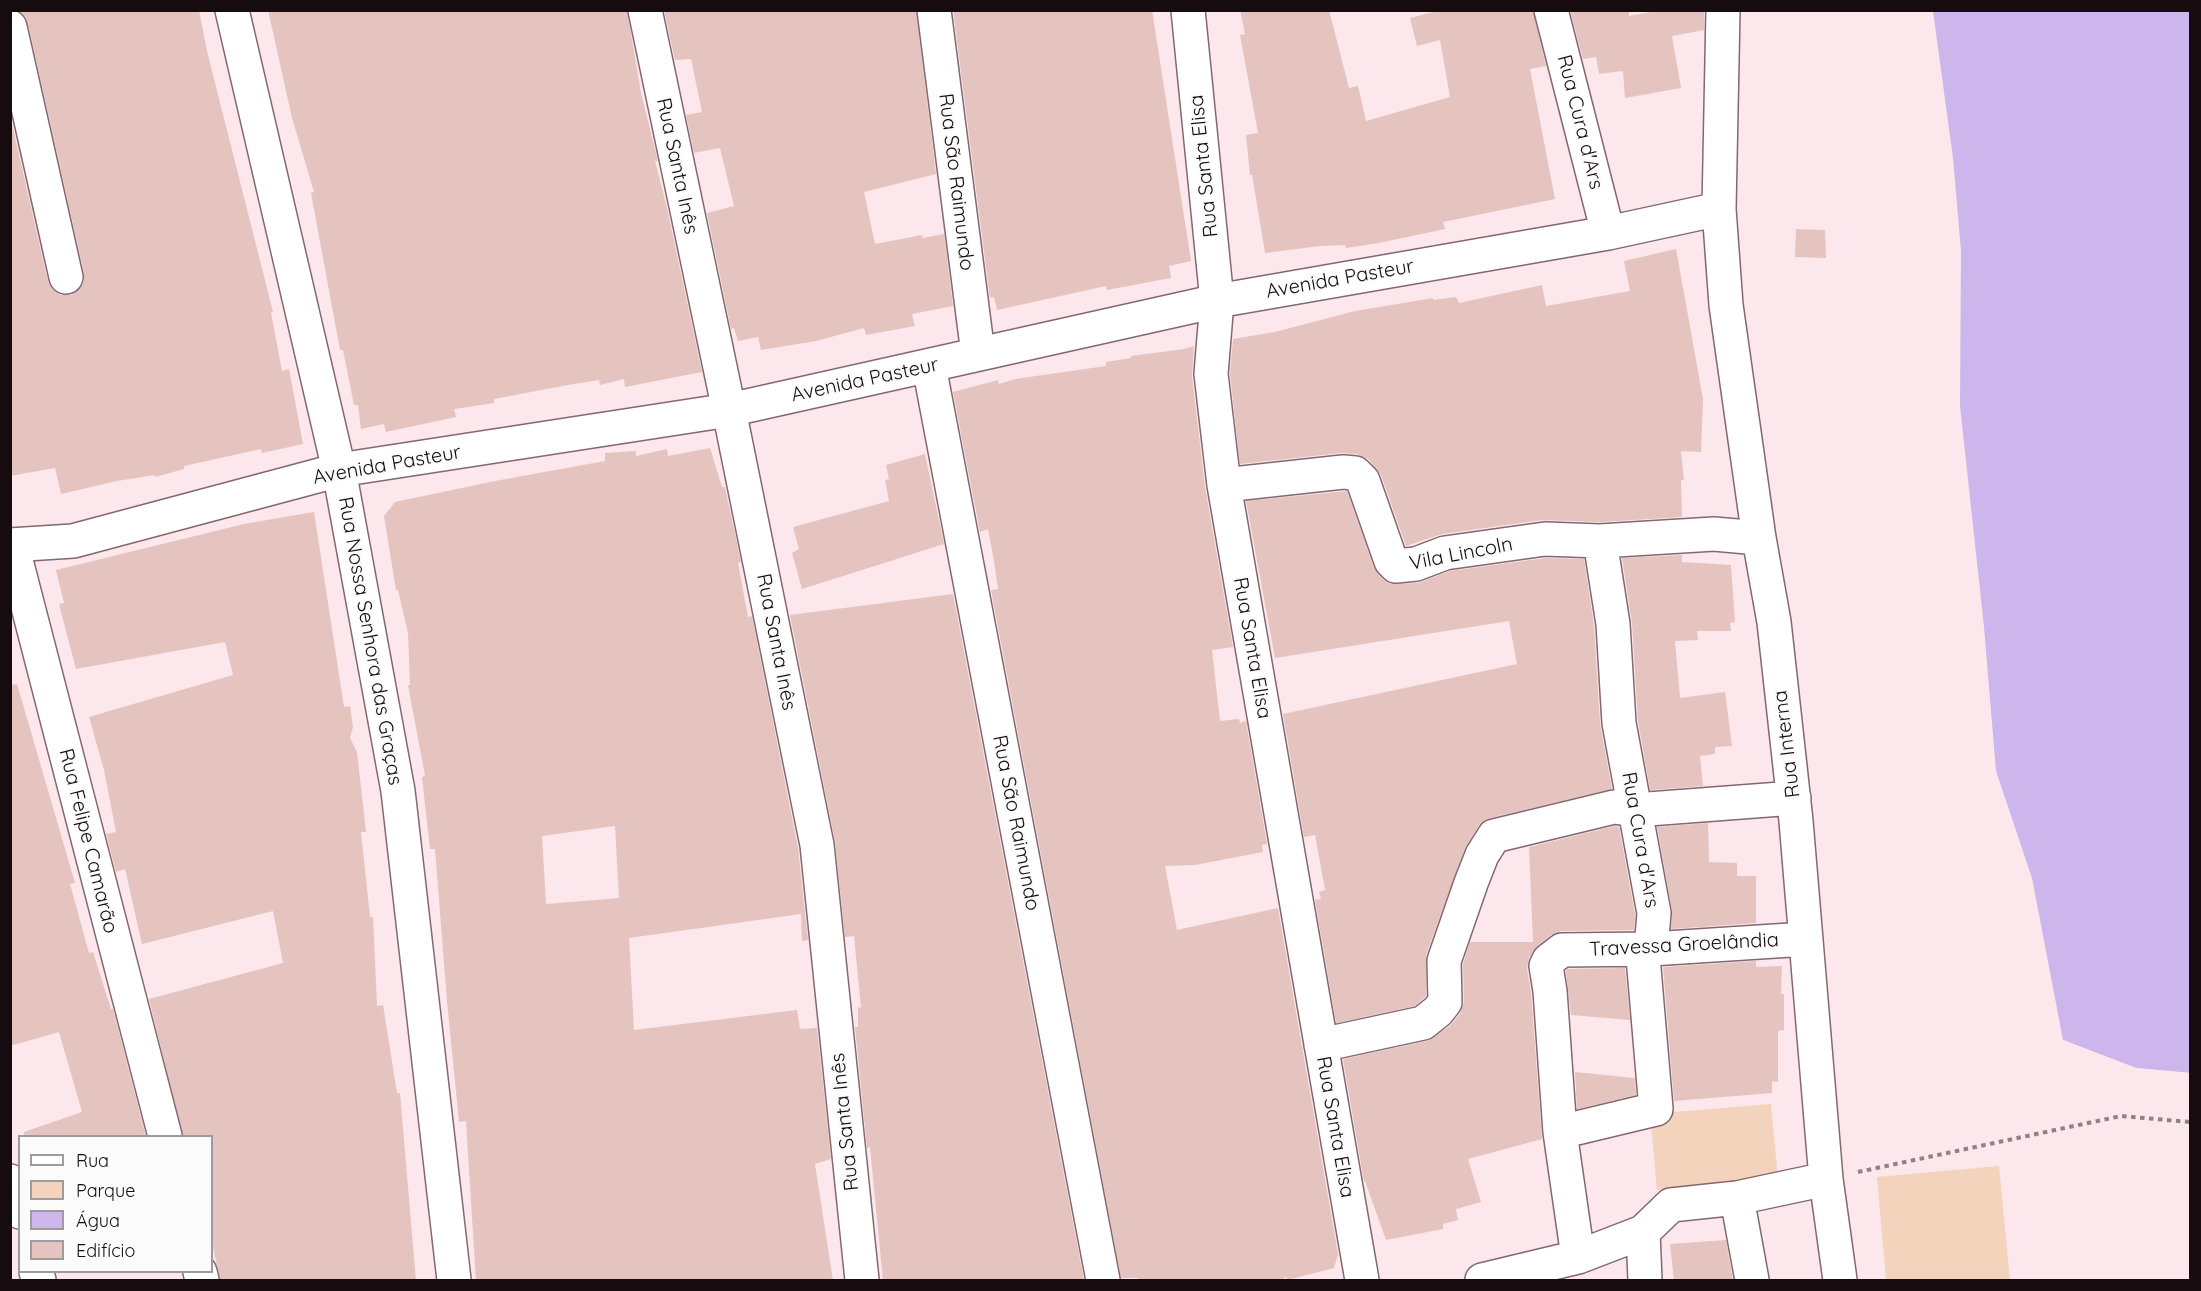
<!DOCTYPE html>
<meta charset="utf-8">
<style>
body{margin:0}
#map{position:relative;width:2201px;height:1291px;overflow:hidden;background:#fce7ed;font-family:Quicksand,sans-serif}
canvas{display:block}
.frame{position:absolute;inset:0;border:12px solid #160b0e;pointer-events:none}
.legend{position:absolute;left:18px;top:1135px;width:195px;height:138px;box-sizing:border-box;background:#fbfbfb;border:2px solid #9f9b9c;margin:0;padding:8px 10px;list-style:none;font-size:18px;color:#160b0e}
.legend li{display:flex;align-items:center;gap:12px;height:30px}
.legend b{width:30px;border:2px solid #9f9b9c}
</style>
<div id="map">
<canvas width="2201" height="1291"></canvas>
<div class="frame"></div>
<ul class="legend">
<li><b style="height:8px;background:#fff"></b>Rua</li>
<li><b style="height:16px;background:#f4d3bd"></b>Parque</li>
<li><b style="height:16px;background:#cdb6ec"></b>Água</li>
<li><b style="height:16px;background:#e5c3be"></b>Edifício</li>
</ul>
</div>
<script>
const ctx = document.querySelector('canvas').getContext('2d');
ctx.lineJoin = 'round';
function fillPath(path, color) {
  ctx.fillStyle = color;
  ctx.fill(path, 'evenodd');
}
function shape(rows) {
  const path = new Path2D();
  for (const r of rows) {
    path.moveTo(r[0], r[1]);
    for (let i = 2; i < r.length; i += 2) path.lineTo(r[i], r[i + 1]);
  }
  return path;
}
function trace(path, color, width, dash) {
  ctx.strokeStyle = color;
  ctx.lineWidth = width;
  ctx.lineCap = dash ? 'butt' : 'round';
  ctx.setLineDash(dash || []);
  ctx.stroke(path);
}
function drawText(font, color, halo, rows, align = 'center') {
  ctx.font = font + ' Quicksand,sans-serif';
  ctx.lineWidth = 4.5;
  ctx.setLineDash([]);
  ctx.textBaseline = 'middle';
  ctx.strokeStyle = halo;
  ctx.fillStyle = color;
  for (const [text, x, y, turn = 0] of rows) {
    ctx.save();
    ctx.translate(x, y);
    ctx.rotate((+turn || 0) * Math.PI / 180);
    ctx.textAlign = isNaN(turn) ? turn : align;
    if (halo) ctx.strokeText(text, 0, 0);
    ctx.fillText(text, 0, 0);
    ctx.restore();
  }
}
fillPath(shape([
 [1771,1104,1778,1179,1657,1190,1650,1114],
 [1999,1166,2010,1280,1886,1280,1877,1177]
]), '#f4d3bd');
fillPath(shape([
 [1933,11,2190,11,2190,1073,2136,1068,2063,1040,2032,878,1996,771,1984,627,1960,406,1961,251,1953,158]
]), '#cdb6ec');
fillPath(shape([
 [2063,1040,2136,1068,2190,1073,2190,1076,2135,1071,2060,1042]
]), '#fce7ed');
fillPath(shape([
 [18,10,199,10,207,51,273,312,271,313,282,371,289,369,303,444,262,453,261,449,184,466,184,469,155,477,155,475,117,481,61,494,55,468,10,476,10,115,48,282,53,290,60,295,71,295,79,290,84,282,84,273,28,23,24,15],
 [268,10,627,10,641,93,658,161,655,161,667,208,702,372,625,387,624,379,600,385,599,380,568,385,494,399,494,403,454,409,456,417,386,432,384,424,361,429,358,405,354,405,343,350,340,350,311,193,314,192,292,118],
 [664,10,916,10,936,174,864,192,875,244,922,235,923,238,944,234,953,306,912,314,915,326,866,335,864,328,816,341,761,350,758,337,738,341,734,328,731,329,707,213,734,206,720,148,694,153,686,115,702,112,691,59,675,60],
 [953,10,1152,10,1191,261,1169,266,1171,278,1107,290,1106,286,997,310,994,297,990,298],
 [1240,10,1329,10,1349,88,1358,86,1366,121,1450,97,1440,40,1417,46,1410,18,1441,10,1533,10,1546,66,1530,69,1555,199,1443,222,1445,229,1379,243,1346,248,1345,245,1320,246,1265,253,1252,175,1250,175,1246,135,1258,133,1240,35,1245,34],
 [1570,10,1629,10,1629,16,1661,10,1704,10,1704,30,1672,36,1681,88,1625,98,1623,71,1599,74,1596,57,1583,59],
 [1796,229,1825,230,1826,258,1795,257],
 [1676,249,1703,399,1701,452,1681,451,1684,480,1681,480,1682,517,1600,522,1542,520,1442,534,1406,546,1381,475,1368,459,1357,454,1341,453,1240,464,1230,374,1233,339,1275,332,1355,311,1433,298,1433,300,1456,297,1459,303,1542,285,1546,306,1630,291,1624,261],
 [1194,346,1192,376,1205,487,1233,647,1212,650,1220,721,1239,719,1240,723,1246,721,1267,844,1262,845,1263,852,1195,865,1165,866,1177,930,1278,908,1338,1254,1334,1268,1287,1280,1287,1277,1277,1281,1139,1281,1138,1278,1121,1278,991,590,998,589,994,561,988,529,980,532,953,392,998,380,999,384,1015,379,1106,366,1106,362,1131,358,1131,356,1184,349],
 [710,448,722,487,725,487,741,562,738,563,748,617,752,616,798,848,808,940,802,941,801,914,629,938,634,1030,797,1010,800,1029,817,1028,831,1159,815,1164,833,1281,476,1281,466,1121,459,1122,447,1001,435,849,430,849,422,777,425,776,408,685,410,685,408,633,398,590,396,590,384,516,395,502,495,481,605,461,605,453,636,451,636,456,667,449,668,456],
 [615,826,619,898,546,904,542,836],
 [925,454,944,544,802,589,792,553,799,549,793,527,889,501,885,480,889,479,886,465],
 [1347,491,1374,568,1383,579,1390,584,1418,583,1450,571,1546,558,1584,559,1594,626,1600,724,1612,789,1490,818,1479,825,1465,848,1426,955,1426,996,1415,1006,1336,1023,1315,900,1321,899,1319,892,1325,890,1315,835,1304,837,1283,714,1517,664,1509,621,1275,658,1246,501],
 [314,512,344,707,350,706,353,727,350,738,357,752,366,832,361,832,370,917,373,917,377,1006,383,1005,397,1093,400,1093,416,1281,220,1281,212,1241,212,1137,183,1137,149,999,283,963,273,911,142,944,125,869,116,872,106,834,116,832,104,770,89,717,233,675,225,642,76,669,59,604,64,603,56,570,244,524],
 [1682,555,1682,562,1731,565,1735,622,1730,623,1731,631,1697,631,1698,640,1675,641,1680,698,1725,692,1732,746,1715,747,1715,754,1700,756,1703,786,1650,790,1638,721,1632,623,1622,558],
 [953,594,1084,1280,883,1281,870,1147,867,1148,855,1027,858,1027,858,1007,861,1008,854,936,845,937,835,841,790,615],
 [17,684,75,883,70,884,89,953,93,952,111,1009,113,1009,146,1137,24,1137,24,1132,82,1112,59,1032,10,1046,10,685],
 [1708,823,1709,862,1737,863,1737,876,1756,876,1756,923,1671,929,1672,910,1657,827],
 [1615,826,1619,827,1635,914,1634,930,1561,931,1551,935,1538,945,1529,958,1527,969,1531,993,1542,1139,1468,1159,1481,1202,1456,1209,1458,1220,1443,1224,1443,1229,1386,1240,1365,1181,1364,1182,1343,1059,1427,1041,1450,1026,1460,1014,1464,1002,1463,964,1470,942,1533,942,1529,847],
 [1756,961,1756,967,1782,966,1781,994,1784,994,1784,1030,1778,1031,1778,1082,1772,1081,1772,1093,1674,1101,1663,967],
 [1625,968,1630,1020,1571,1015,1566,971,1568,969],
 [1575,1072,1635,1078,1636,1095,1577,1109],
 [1726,1240,1733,1281,1674,1281,1670,1244]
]), '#e5c3be');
const minor = shape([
 [232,10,339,470,398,791,454,1280],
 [645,10,729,410,817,845,862,1280],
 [934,10,978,354],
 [1188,10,1217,301,1211,374,1224,485,1362,1280],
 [1551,10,1608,233],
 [1723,10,1719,209,1726,305,1759,538,1774,622,1796,821,1826,1179,1840,1280],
 [10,27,66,277],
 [929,366,1103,1280],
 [1224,485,1343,472,1355,473,1363,481,1391,561,1396,566,1416,564,1445,553,1545,539,1600,541,1714,534,1759,538],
 [10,545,73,541,339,470,729,410,1217,301,1608,233,1719,209],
 [12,545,165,1136],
 [1321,1045,1423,1023,1438,1011,1445,1002,1444,961,1471,883,1482,855,1494,836,1614,807,1635,810,1794,798],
 [1560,1132,1656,1109,1643,957,1651,949,1654,913,1619,723,1613,624,1600,541],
 [10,1181,20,1212],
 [1737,1198,1752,1280],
 [1643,1232,1645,1280],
 [1578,1257,1560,1132,1550,991,1546,966,1549,960,1562,950,1651,949,1806,939],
 [36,1272,39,1280],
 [200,1272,202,1280],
 [1482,1280,1578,1257,1643,1232,1671,1205,1737,1198,1826,1179]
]);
trace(minor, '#84676f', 36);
trace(shape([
 [1858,1172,2121,1116,2190,1122]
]), '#918186', 4, [4.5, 4.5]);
trace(minor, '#fff', 33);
drawText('20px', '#160b0e', '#fbfbfb', [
 ["Rua Cura d'Ars",1580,122,76],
 ["Rua Santa Inês",677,166,78],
 ["Rua Santa Elisa",1204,166,-96],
 ["Rua São Raimundo",956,182,83],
 ["Avenida Pasteur",1340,279,-10],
 ["Avenida Pasteur",865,380,-12],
 ["Avenida Pasteur",387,465,-10],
 ["Vila Lincoln",1461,554,-11],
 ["Rua Nossa Senhora das Graças",370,641,80],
 ["Rua Santa Inês",776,642,79],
 ["Rua Santa Elisa",1252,648,80],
 ["Rua Interna",1787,744,-97],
 ["Rua São Raimundo",1016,823,79],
 ["Rua Cura d'Ars",1640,840,80],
 ["Rua Felipe Camarão",88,841,76],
 ["Travessa Groelândia",1684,945,-3],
 ["Rua Santa Inês",845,1122,-96],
 ["Rua Santa Elisa",1335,1127,80]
]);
</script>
